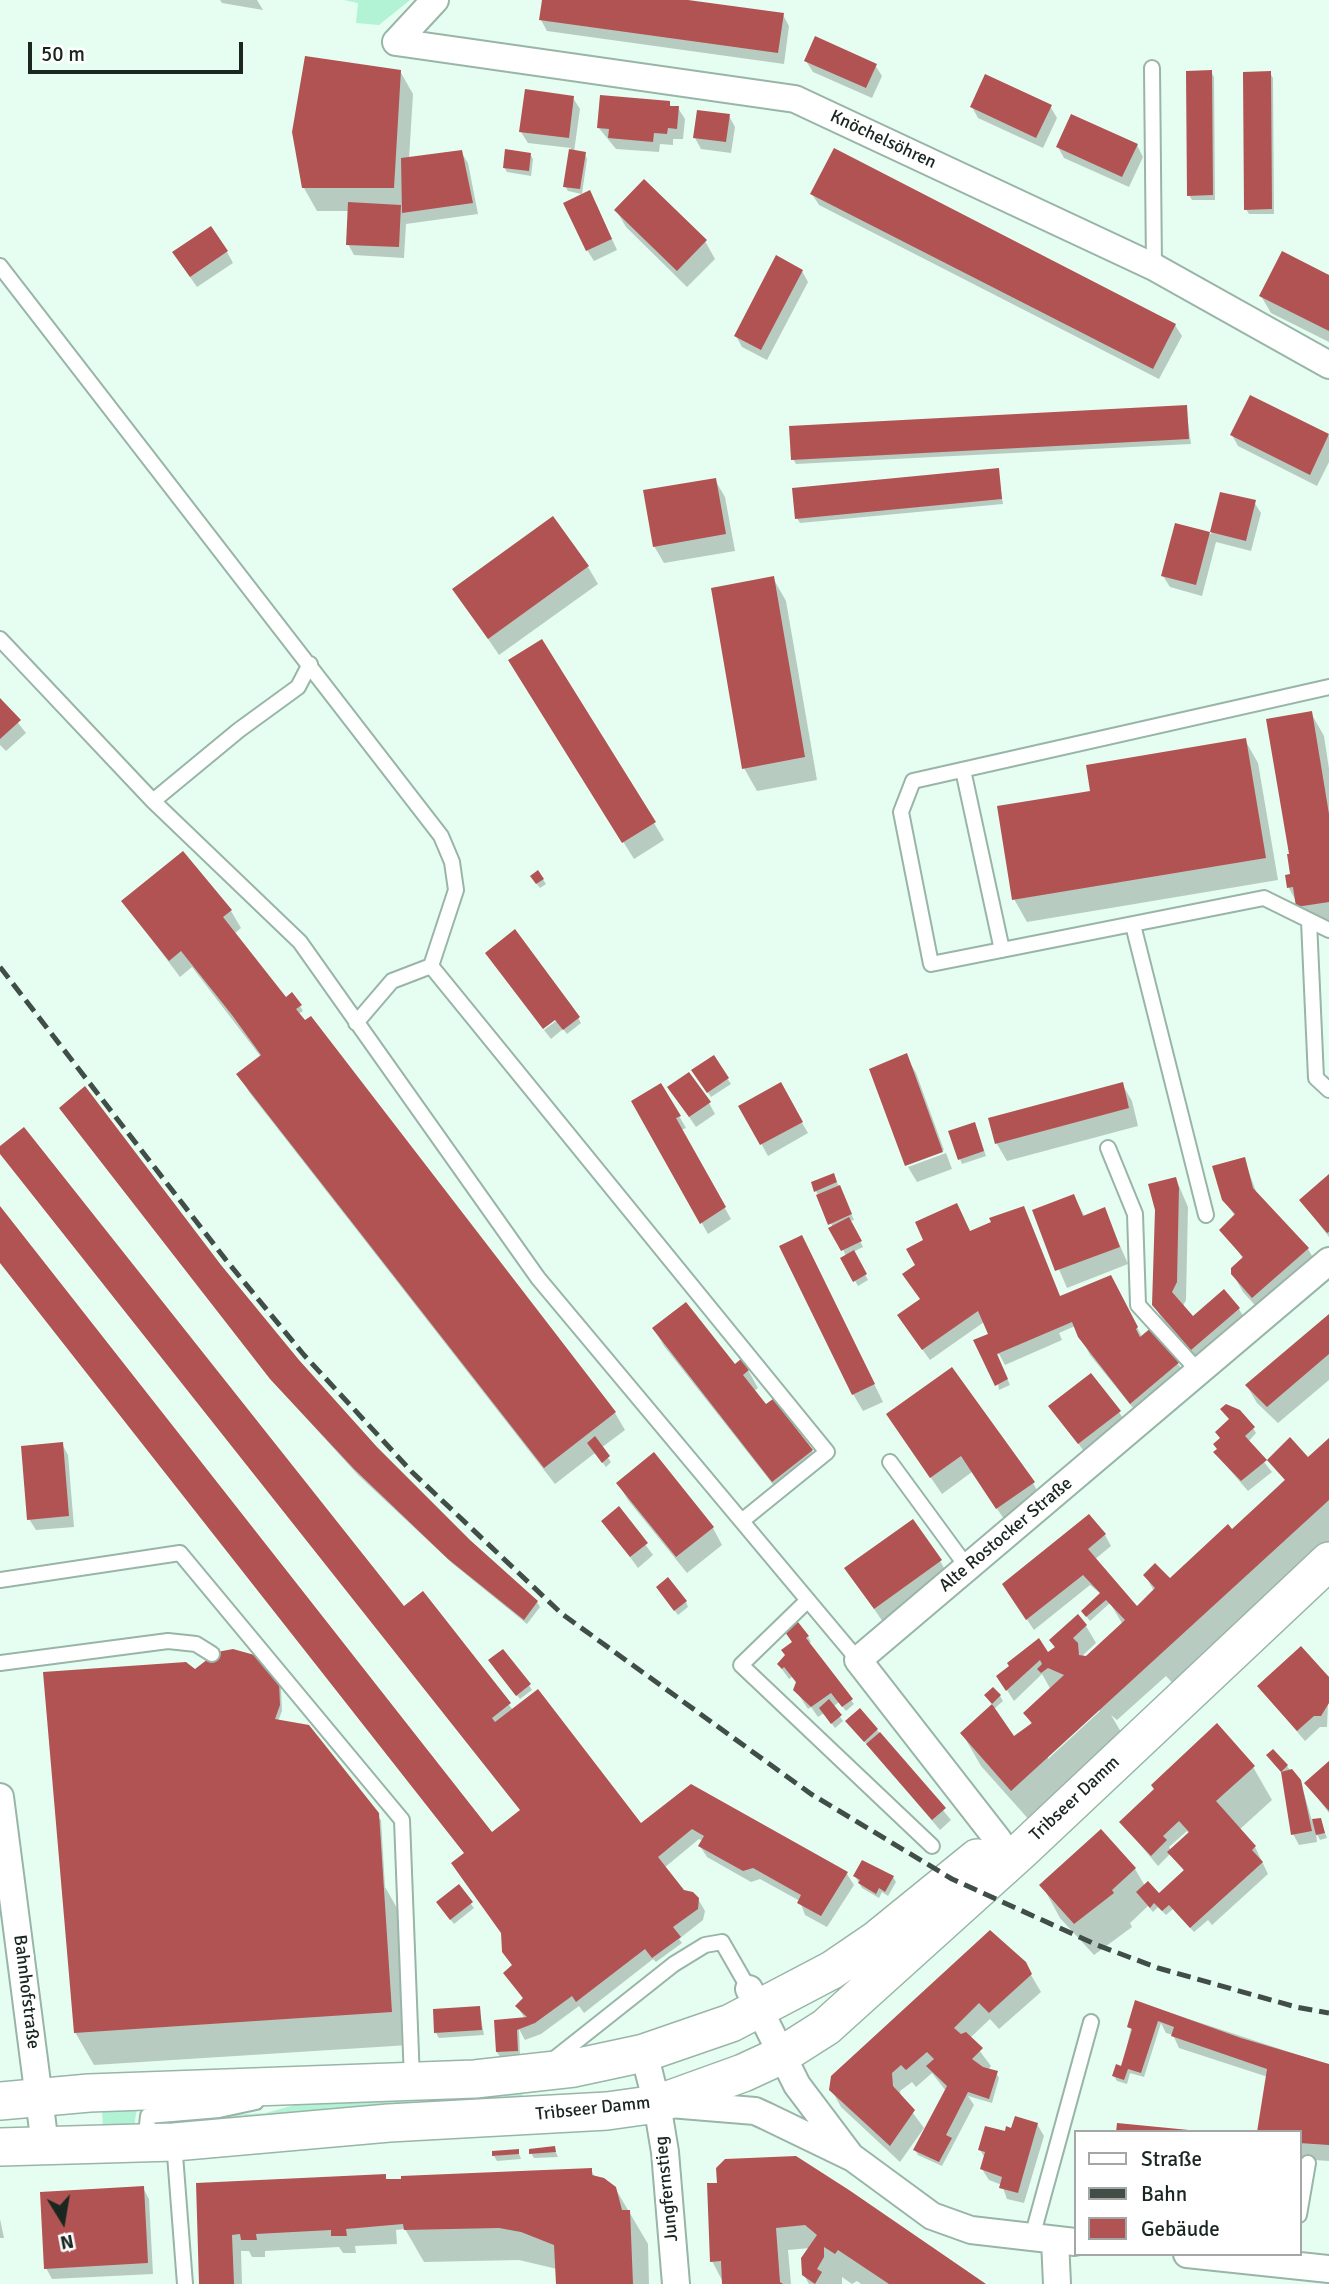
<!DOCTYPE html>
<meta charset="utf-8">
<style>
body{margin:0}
#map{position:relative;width:1329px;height:2284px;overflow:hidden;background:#e6fef2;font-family:Signika,sans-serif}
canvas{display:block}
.legend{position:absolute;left:1074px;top:2130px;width:228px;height:126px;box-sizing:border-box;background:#fff;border:2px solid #a3a8a6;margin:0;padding:9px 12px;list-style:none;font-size:21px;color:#1a2620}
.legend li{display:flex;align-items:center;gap:14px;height:35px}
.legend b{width:35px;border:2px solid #a3a8a6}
.north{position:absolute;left:28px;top:2186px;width:70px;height:70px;-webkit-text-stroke:5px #fff;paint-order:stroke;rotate:169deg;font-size:19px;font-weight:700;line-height:28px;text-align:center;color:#1a2620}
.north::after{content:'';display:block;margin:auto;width:24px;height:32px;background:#1a2620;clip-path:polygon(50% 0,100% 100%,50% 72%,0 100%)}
.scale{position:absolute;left:28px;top:42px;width:215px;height:32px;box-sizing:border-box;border:4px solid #1a2620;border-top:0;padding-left:9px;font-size:21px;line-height:24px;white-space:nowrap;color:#1a2620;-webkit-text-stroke:5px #fff;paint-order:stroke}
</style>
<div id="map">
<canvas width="1329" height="2284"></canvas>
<ul class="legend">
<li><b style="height:9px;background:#fff"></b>Straße</li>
<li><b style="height:9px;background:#404e47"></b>Bahn</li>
<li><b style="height:19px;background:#b15353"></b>Gebäude</li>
</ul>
<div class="north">N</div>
<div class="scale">50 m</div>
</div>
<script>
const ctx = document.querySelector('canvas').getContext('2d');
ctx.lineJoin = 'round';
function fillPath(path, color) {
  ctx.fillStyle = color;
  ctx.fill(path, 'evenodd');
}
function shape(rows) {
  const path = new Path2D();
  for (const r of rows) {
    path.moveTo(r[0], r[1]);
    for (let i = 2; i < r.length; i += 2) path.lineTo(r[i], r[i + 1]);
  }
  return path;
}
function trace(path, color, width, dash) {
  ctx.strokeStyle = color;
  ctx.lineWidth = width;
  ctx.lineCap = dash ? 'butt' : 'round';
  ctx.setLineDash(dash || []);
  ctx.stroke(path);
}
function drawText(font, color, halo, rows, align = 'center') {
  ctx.font = font + ' Signika,sans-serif';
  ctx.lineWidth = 7;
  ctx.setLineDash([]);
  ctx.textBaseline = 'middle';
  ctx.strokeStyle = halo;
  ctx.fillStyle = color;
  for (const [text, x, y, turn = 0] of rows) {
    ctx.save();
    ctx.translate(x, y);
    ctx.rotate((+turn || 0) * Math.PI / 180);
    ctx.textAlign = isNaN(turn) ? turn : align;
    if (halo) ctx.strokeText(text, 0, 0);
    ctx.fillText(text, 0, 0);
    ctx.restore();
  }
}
fillPath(shape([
 [344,0,410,0,379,25,356,23,358,3],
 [522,2092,523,2099,159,2125,160,2120,178,2118,266,2113,302,2103],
 [102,2108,137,2108,134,2127,103,2130]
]), '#b2f2d5');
fillPath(shape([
 [220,0,257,0,263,10,222,3],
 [543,0,676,0,783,15,789,26,784,64,547,31,541,20],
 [806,61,875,65,882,76,872,98,813,72],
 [400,71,413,94,409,159,461,152,468,163,478,214,406,224,404,258,354,255,348,244,349,211,317,211,304,188],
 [1211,72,1214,77,1215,200,1192,200,1189,195],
 [1270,73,1273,78,1274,214,1249,214,1246,209],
 [573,98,580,109,574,152,585,154,587,159,582,194,568,191,565,186,571,148,528,143,521,132],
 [669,103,672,108,678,108,685,119,683,139,673,139,673,145,660,144,659,152,616,149,598,127],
 [1050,106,1057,118,1043,148,978,118,972,107],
 [729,116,735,127,731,153,701,149,695,138],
 [1137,145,1143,157,1129,187,1064,158,1058,147],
 [530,154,533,159,531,176,507,172,504,167],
 [812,194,1175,325,1182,336,1159,379,819,205],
 [596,204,617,250,594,261,587,250],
 [616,210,705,241,715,259,687,287,626,227],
 [227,252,233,263,197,287,181,264],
 [802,271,808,282,767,360,742,347,736,336],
 [1329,276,1329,342,1271,313,1261,296],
 [1251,397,1329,436,1329,462,1317,486,1238,446,1232,435],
 [1186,407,1191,444,796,464,793,459],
 [998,470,1003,504,800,523,797,518],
 [715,480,725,497,735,551,664,563,654,546],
 [1221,494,1254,502,1261,513,1251,551,1216,542,1202,596,1170,587,1163,576,1176,525,1211,534],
 [588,567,598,584,499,655,454,589],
 [773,578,786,601,817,780,757,791,744,768],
 [520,677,654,823,664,840,634,859],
 [0,700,26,733,6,751,0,745],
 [1311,713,1324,736,1329,769,1329,927,1311,930,1289,888],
 [1245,740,1258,763,1278,880,1027,922,1014,899],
 [183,854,231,911,241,928,234,934,286,999,300,1006,303,1011,298,1014,615,1413,625,1430,601,1448,611,1462,606,1467,595,1453,555,1484,249,1092,239,1075,261,1057,192,967,180,977,123,901],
 [538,872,546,884,540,888,535,882],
 [515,932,572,1006,581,1023,567,1034,563,1029,551,1039,544,1030,556,1021,556,1016],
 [906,1056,916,1073,944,1150,907,1163],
 [713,1057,731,1084,711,1097,694,1071],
 [1122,1084,1132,1101,1138,1126,1007,1161,997,1144,990,1119],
 [661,1085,686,1128,681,1130,731,1219,708,1234,633,1101],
 [780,1085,808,1133,768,1156,741,1107],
 [676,1098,709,1103,715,1114,696,1127],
 [64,1113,219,1266,298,1361,376,1448,468,1541,537,1602,540,1607,527,1624,453,1564,358,1475,275,1384],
 [977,1129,986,1156,962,1164,960,1159],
 [0,1149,403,1608,422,1593,513,1710,641,1825,691,1786,847,1874,854,1885,827,1927,805,1915,800,1901,760,1879,751,1882,707,1857,700,1846,703,1841,699,1839,664,1868,683,1892,698,1899,705,1911,703,1920,679,1939,682,1943,656,1962,653,1959,584,2013,579,2006,541,2034,525,2040,519,2029,520,2056,500,2057,497,2052,525,2019,517,2006,524,2000,505,1973,513,1967,504,1951,503,1934,466,1854,0,1262,0,1209,491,1834,522,1810],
 [946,1153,952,1169,917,1182,908,1167],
 [1244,1159,1257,1194,1308,1249,1318,1266,1263,1314,1243,1292,1233,1274,1244,1260,1222,1228,1235,1216,1223,1199],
 [1329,1176,1329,1237,1301,1200],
 [1176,1179,1188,1207,1186,1300,1183,1306,1193,1318,1239,1309,1249,1326,1202,1366,1164,1322,1154,1305],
 [836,1180,854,1220,850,1221,863,1247,853,1252,868,1280,858,1286,842,1258,846,1256,816,1191],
 [1074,1196,1085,1217,1104,1209,1128,1264,1067,1288,1034,1211],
 [970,1233,1060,1297,1120,1294,1142,1337,1151,1330,1186,1374,1138,1414,1090,1355,1075,1326,1059,1333,1062,1340,1005,1365,999,1354,997,1355,1010,1385,999,1390,990,1335,984,1322,930,1360,906,1327],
 [811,1255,883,1402,863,1411,853,1394],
 [1329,1317,1329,1380,1278,1423,1257,1403,1247,1386],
 [654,1329,748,1370,758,1388,754,1391,765,1407,812,1451,818,1462,779,1492,664,1346],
 [1051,1407,1119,1412,1126,1423,1086,1454],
 [888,1415,1033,1483,1039,1494,1004,1519,972,1472,942,1494],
 [1253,1428,1256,1433,1248,1442,1272,1472,1248,1491,1215,1453],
 [1329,1441,1329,1550,1178,1689,1166,1676,1117,1720,1111,1715,1124,1737,1031,1822,981,1766,962,1733,993,1705,986,1695,1000,1696,1003,1701,994,1709,1015,1738,1032,1725,1026,1714,1051,1690,1042,1674,1014,1701,998,1676,1048,1655,1055,1648,1051,1641,1086,1626,1096,1643,1083,1655,1084,1658,1123,1625,1110,1603,1090,1621,1086,1616,1101,1594,1090,1585,1034,1630,1011,1596,1105,1535,1111,1546,1094,1560,1137,1609,1154,1591,1145,1575,1170,1581,1232,1531,1307,1458],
 [1098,1709,1100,1711,1048,1759,1048,1754],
 [62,1444,68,1455,74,1527,36,1530,29,1519],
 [618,1483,713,1528,722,1545,687,1573,628,1500],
 [619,1509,653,1555,638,1568,604,1521],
 [940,1561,950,1578,885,1625,847,1569],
 [661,1592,686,1602,688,1607,678,1615],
 [808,1637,811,1642,808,1643,854,1704,846,1711,839,1702,833,1707,843,1721,835,1728,824,1713,818,1717,811,1707,808,1709,795,1689,797,1684,792,1677,789,1679,779,1665,788,1657,784,1651],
 [224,1652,242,1652,268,1665,281,1688,282,1711,278,1721,381,1820,385,1887,401,1915,409,2045,94,2065,75,2032,195,1672],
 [493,1666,529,1685,532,1690,520,1699],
 [1329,1680,1327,1727,1320,1727,1305,1741,1259,1687],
 [851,1726,877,1730,951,1820,940,1830],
 [1271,1760,1287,1766,1301,1783,1312,1821,1320,1820,1327,1838,1320,1840,1316,1832,1317,1842,1299,1845,1293,1834,1282,1773],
 [1329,1764,1329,1813,1307,1784],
 [1253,1767,1272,1800,1239,1830,1255,1847,1268,1874,1212,1925,1208,1920,1194,1932,1173,1909,1166,1915,1158,1907,1153,1912,1148,1906,1130,1923,1132,1927,1094,1955,1060,1918,1042,1885,1135,1869,1145,1886,1159,1896,1185,1872,1170,1854,1158,1866,1121,1822],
 [1187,1831,1189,1834,1171,1851,1169,1847],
 [863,1863,893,1877,896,1882,888,1896,882,1892,879,1898,862,1888,855,1876],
 [458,1887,474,1908,454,1924,441,1908],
 [1024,1963,1041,1992,999,2029,990,2019,970,2038,991,2066,988,2070,996,2073,999,2078,992,2103,968,2096,974,2105,942,2166,918,2155,915,2150,946,2091,932,2073,916,2087,912,2082,900,2091,901,2097,924,2128,900,2162,841,2107,831,2089],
 [1137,2002,1329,2065,1329,2161,1299,2159,1299,2132,1268,2077,1179,2048,1173,2035,1166,2033,1161,2023,1144,2077,1130,2073,1127,2084,1117,2081,1114,2076,1122,2068],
 [479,2008,484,2035,439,2038,436,2033],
 [1037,2124,1044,2136,1024,2203,1007,2199,1002,2185,989,2180,982,2169,985,2158,980,2150,1006,2133],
 [554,2148,558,2157,534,2158,531,2153],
 [518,2151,521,2159,497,2161,494,2156],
 [591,2169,595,2178,615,2188,648,2244,649,2284,558,2284,557,2269,519,2260,424,2262,405,2229,396,2230,397,2244,355,2246,356,2253,343,2253,339,2247,265,2251,265,2257,252,2257,249,2251,241,2251,242,2284,201,2284,198,2185,385,2176,387,2181],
 [708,2185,983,2284,861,2284,857,2281,852,2284,842,2277,842,2284,809,2284,804,2275,810,2248,788,2250,791,2284,724,2284,712,2261],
 [143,2188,149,2199,153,2274,52,2279,46,2268],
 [0,2219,4,2238,0,2238]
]), '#0003');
fillPath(shape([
 [542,0,688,0,784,13,778,53,539,20],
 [815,36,877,64,866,88,804,61],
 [305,56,401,70,394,188,302,188,292,132],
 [1212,70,1213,195,1187,196,1186,71],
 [1271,71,1272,209,1244,210,1243,72],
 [985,74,1052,105,1036,138,970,107],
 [525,89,574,96,569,138,519,132],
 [600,95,670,101,670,106,679,106,677,129,668,128,667,134,654,133,653,142,608,138,609,129,597,128],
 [697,110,730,114,726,142,693,138],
 [1071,114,1138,144,1122,177,1056,147],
 [834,148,1176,324,1153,369,810,194],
 [505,149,531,153,529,171,503,168],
 [569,149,586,152,580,189,563,187],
 [462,150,473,203,402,213,401,158],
 [644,179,707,240,677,271,614,210],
 [590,190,612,239,586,251,563,203],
 [348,202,401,205,399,247,346,245],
 [211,226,228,251,190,277,172,252],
 [1282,251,1329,275,1329,331,1259,296],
 [776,255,803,270,761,350,734,336],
 [1250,395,1329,434,1310,475,1230,435],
 [1187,405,1189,439,791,460,789,426],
 [999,468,1002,499,795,519,792,488],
 [716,478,726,534,653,547,643,490],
 [1220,492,1256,500,1246,541,1210,532,1196,585,1161,576,1175,523,1210,532],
 [553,516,589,566,488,639,452,589],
 [774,576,805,757,742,769,711,588],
 [542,639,656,822,622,843,508,660],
 [0,698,21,720,0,739],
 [1312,711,1329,814,1329,902,1296,907,1293,887,1287,888,1285,875,1290,874,1287,854,1289,854,1266,719],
 [1246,738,1266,858,1012,900,997,806,1090,791,1086,765],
 [183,851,232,910,223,917,286,997,292,992,302,1005,296,1009,305,1020,311,1016,616,1412,544,1468,236,1074,261,1055,232,1015,181,951,169,961,121,901],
 [538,870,544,879,536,884,530,876],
 [515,929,580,1017,563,1030,555,1020,543,1029,485,953],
 [907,1053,943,1152,905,1166,869,1069],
 [714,1055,729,1078,707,1093,691,1070],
 [689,1072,711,1102,689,1117,667,1087],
 [781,1082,803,1122,760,1145,738,1106],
 [1123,1082,1129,1108,995,1144,988,1118],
 [661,1083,681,1116,676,1118,726,1207,700,1224,631,1101],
 [85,1086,221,1265,299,1360,377,1447,470,1540,538,1601,524,1620,448,1559,354,1469,270,1379,59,1108],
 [975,1122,984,1151,958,1160,948,1131],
 [24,1127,404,1606,423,1591,511,1703,492,1718,495,1722,538,1689,641,1823,691,1784,848,1872,821,1916,797,1903,801,1895,753,1868,743,1871,698,1846,704,1836,692,1829,658,1857,684,1890,693,1892,699,1898,698,1909,673,1927,681,1937,652,1958,645,1949,576,2002,572,1996,535,2023,517,2030,518,2051,496,2052,494,2020,527,2017,515,2006,523,1998,503,1973,512,1965,502,1952,501,1933,451,1863,464,1853,0,1263,0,1206,492,1832,520,1810,0,1154,0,1146],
 [1245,1157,1253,1188,1309,1248,1252,1298,1231,1274,1231,1268,1243,1257,1219,1230,1235,1214,1222,1200,1212,1166],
 [834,1173,837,1182,814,1192,811,1182],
 [1329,1174,1329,1232,1327,1233,1299,1200],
 [1176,1177,1179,1188,1177,1282,1172,1292,1193,1316,1224,1289,1240,1308,1191,1350,1152,1305,1155,1210,1148,1184],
 [840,1185,852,1214,828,1225,816,1195],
 [1074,1194,1083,1216,1105,1207,1120,1247,1055,1271,1032,1210],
 [957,1203,970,1231,991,1222,989,1218,1024,1206,1060,1296,1111,1275,1138,1327,1136,1329,1140,1337,1152,1327,1181,1361,1130,1404,1078,1337,1072,1322,997,1354,1008,1379,995,1386,973,1340,988,1334,978,1311,922,1350,897,1315,920,1299,902,1274,915,1265,906,1249,923,1240,915,1222],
 [849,1217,862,1241,841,1251,828,1228],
 [802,1235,875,1384,852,1395,779,1246],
 [854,1250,867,1274,853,1282,840,1258],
 [686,1302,735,1364,741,1359,750,1369,743,1375,766,1404,773,1399,813,1450,772,1482,652,1328],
 [1329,1314,1329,1354,1267,1407,1245,1385],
 [952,1367,1035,1482,996,1509,961,1456,930,1478,886,1414],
 [1091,1373,1121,1411,1078,1444,1048,1406],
 [1226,1404,1240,1410,1255,1427,1245,1436,1267,1460,1241,1481,1213,1452,1217,1449,1213,1444,1220,1438,1215,1432,1229,1419,1220,1409],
 [595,1436,610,1456,602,1463,587,1443],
 [1290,1437,1308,1457,1329,1438,1329,1500,1011,1791,960,1733,992,1704,984,1695,993,1687,1001,1695,992,1704,1014,1736,1032,1723,1023,1713,1064,1675,1048,1668,1041,1673,1037,1669,1042,1664,1040,1660,1006,1691,996,1676,1009,1666,1007,1663,1039,1638,1048,1652,1055,1647,1049,1640,1078,1614,1087,1625,1073,1638,1078,1643,1079,1655,1086,1656,1125,1620,1106,1600,1086,1617,1081,1611,1100,1593,1083,1575,1026,1620,1002,1584,1089,1514,1106,1534,1088,1549,1137,1606,1155,1588,1143,1575,1155,1563,1170,1578,1228,1524,1232,1529,1285,1480,1267,1460],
 [63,1442,69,1516,27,1520,21,1446],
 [654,1452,714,1527,676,1557,616,1483],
 [619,1506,648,1543,630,1557,601,1521],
 [913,1519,942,1560,874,1609,844,1568],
 [668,1577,687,1601,674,1611,656,1587],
 [798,1622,809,1636,806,1638,853,1699,842,1707,831,1693,811,1707,793,1690,796,1682,784,1667,782,1669,777,1664,785,1655,781,1650,792,1642,785,1632],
 [1301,1646,1329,1677,1329,1703,1321,1716,1314,1716,1297,1731,1257,1686],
 [233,1649,258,1656,279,1681,280,1705,275,1719,309,1725,379,1813,392,2012,74,2033,43,1672,186,1662,195,1669,217,1652],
 [503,1649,531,1684,516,1696,488,1660],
 [829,1699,842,1715,831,1724,819,1708],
 [860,1708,878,1729,864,1742,845,1721],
 [1217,1723,1255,1766,1216,1801,1256,1846,1252,1850,1263,1862,1190,1928,1169,1905,1162,1911,1154,1903,1150,1908,1136,1892,1148,1881,1159,1893,1184,1870,1167,1852,1189,1832,1179,1821,1163,1836,1167,1840,1151,1856,1119,1822,1154,1789,1151,1785],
 [880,1732,946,1808,932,1820,866,1744],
 [1273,1749,1288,1765,1281,1772,1292,1769,1301,1780,1312,1831,1291,1835,1281,1772,1266,1755],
 [1329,1761,1329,1811,1304,1783],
 [1321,1818,1325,1833,1316,1835,1312,1819],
 [1101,1829,1136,1868,1112,1890,1114,1893,1074,1924,1039,1885],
 [862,1860,894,1876,885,1892,879,1888,876,1894,858,1883,860,1880,853,1876],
 [459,1884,473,1902,450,1920,436,1902],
 [990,1930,1026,1962,1032,1974,989,2013,979,2003,954,2028,961,2034,966,2032,983,2048,972,2059,983,2067,998,2071,989,2099,968,2092,946,2135,952,2138,939,2162,913,2150,947,2086,926,2066,934,2059,927,2052,906,2070,901,2065,892,2073,893,2086,915,2110,890,2146,829,2090,831,2076],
 [1135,2000,1241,2038,1329,2064,1329,2145,1299,2143,1299,2132,1257,2132,1267,2069,1171,2036,1174,2027,1158,2021,1141,2073,1128,2069,1124,2080,1112,2076,1116,2064,1121,2066,1132,2029,1127,2027],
 [480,2006,482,2030,434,2033,433,2009],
 [1015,2116,1038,2123,1018,2193,999,2188,1002,2177,980,2169,985,2152,978,2150,985,2126,1005,2131,1006,2126,1011,2128],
 [1117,2123,1189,2130,1189,2132,1116,2132],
 [555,2146,556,2152,529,2154,529,2149],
 [519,2149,519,2154,492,2156,492,2151],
 [796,2156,849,2190,986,2284,889,2284,838,2250,835,2254,824,2247,824,2257,817,2269,822,2272,815,2284,802,2275,801,2258,817,2235,805,2225,776,2228,780,2282,783,2284,722,2284,721,2261,710,2262,707,2183,717,2183,716,2168,725,2159],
 [592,2168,592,2175,604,2178,616,2187,622,2210,630,2210,633,2284,556,2284,554,2245,521,2232,499,2228,404,2230,403,2224,346,2229,347,2236,331,2236,331,2230,256,2234,257,2240,241,2240,240,2234,232,2235,234,2284,199,2284,196,2183,386,2174,386,2179,401,2179,401,2176],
 [144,2186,148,2263,44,2269,40,2192]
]), '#b15353');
const lane = shape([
 [1152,68,1154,267],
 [0,266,441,836,452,862,456,890,431,966,392,981,356,1023],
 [0,639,153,801,300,942,538,1278,858,1660],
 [1329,687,913,781,901,812,931,964,1264,898,1329,930],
 [963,770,1002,950],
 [153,801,239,730,298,687,310,664],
 [1309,921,1316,1078,1329,1090],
 [1133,925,1206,1215],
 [431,966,827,1452,743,1520],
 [1108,1148,1135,1214,1138,1305,1200,1373],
 [890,1462,967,1567],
 [0,1580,180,1553,402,1820,412,2080],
 [808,1600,741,1665,932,1846],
 [0,1663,168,1641,196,1644,212,1654],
 [549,2063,674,1964,705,1945,722,1942,749,1989],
 [1299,2215,1308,2163],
 [1032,2237,1091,2022],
 [185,2284,174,2142,153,2133,147,2125,148,2116,219,2110,256,2102]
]);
const street = shape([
 [396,42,795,99,1154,267,1329,365],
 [396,42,435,0],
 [0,1797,45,2145],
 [999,1841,858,1660,1329,1261],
 [749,1989,797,2085,849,2154],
 [644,2053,657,2104,665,2152,676,2284],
 [670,2104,755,2111,766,2116,853,2158,932,2216,971,2230,1075,2242],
 [1055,2240,1057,2284],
 [1187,2254,1329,2269]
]);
const secondary = shape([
 [0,2101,89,2093,475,2079,574,2068,644,2053,731,2023,832,1970,876,1940,977,1858],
 [0,2147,174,2142,389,2123,607,2111,657,2104,743,2073,782,2055,826,2027,1021,1851,1329,1561]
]);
trace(lane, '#98b5a7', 18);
trace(street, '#98b5a7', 30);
trace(secondary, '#98b5a7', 40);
trace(lane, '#fff', 14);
trace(street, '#fff', 26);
trace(secondary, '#fff', 37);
trace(shape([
 [0,967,226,1260,304,1355,412,1472,562,1614,811,1794,952,1879,1097,1945,1158,1968,1296,2007,1329,2013]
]), '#404e47', 5, [14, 7]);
drawText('18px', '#1a2620', '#fff', [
 ["Knöchelsöhren",883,140,25],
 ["Alte Rostocker Straße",1006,1535,-40],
 ["Tribseer Damm",1075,1799,-43],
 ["Bahnhofstraße",26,1992,83],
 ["Tribseer Damm",593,2109,-6],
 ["Jungfernstieg",667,2189,-96]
]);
</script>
